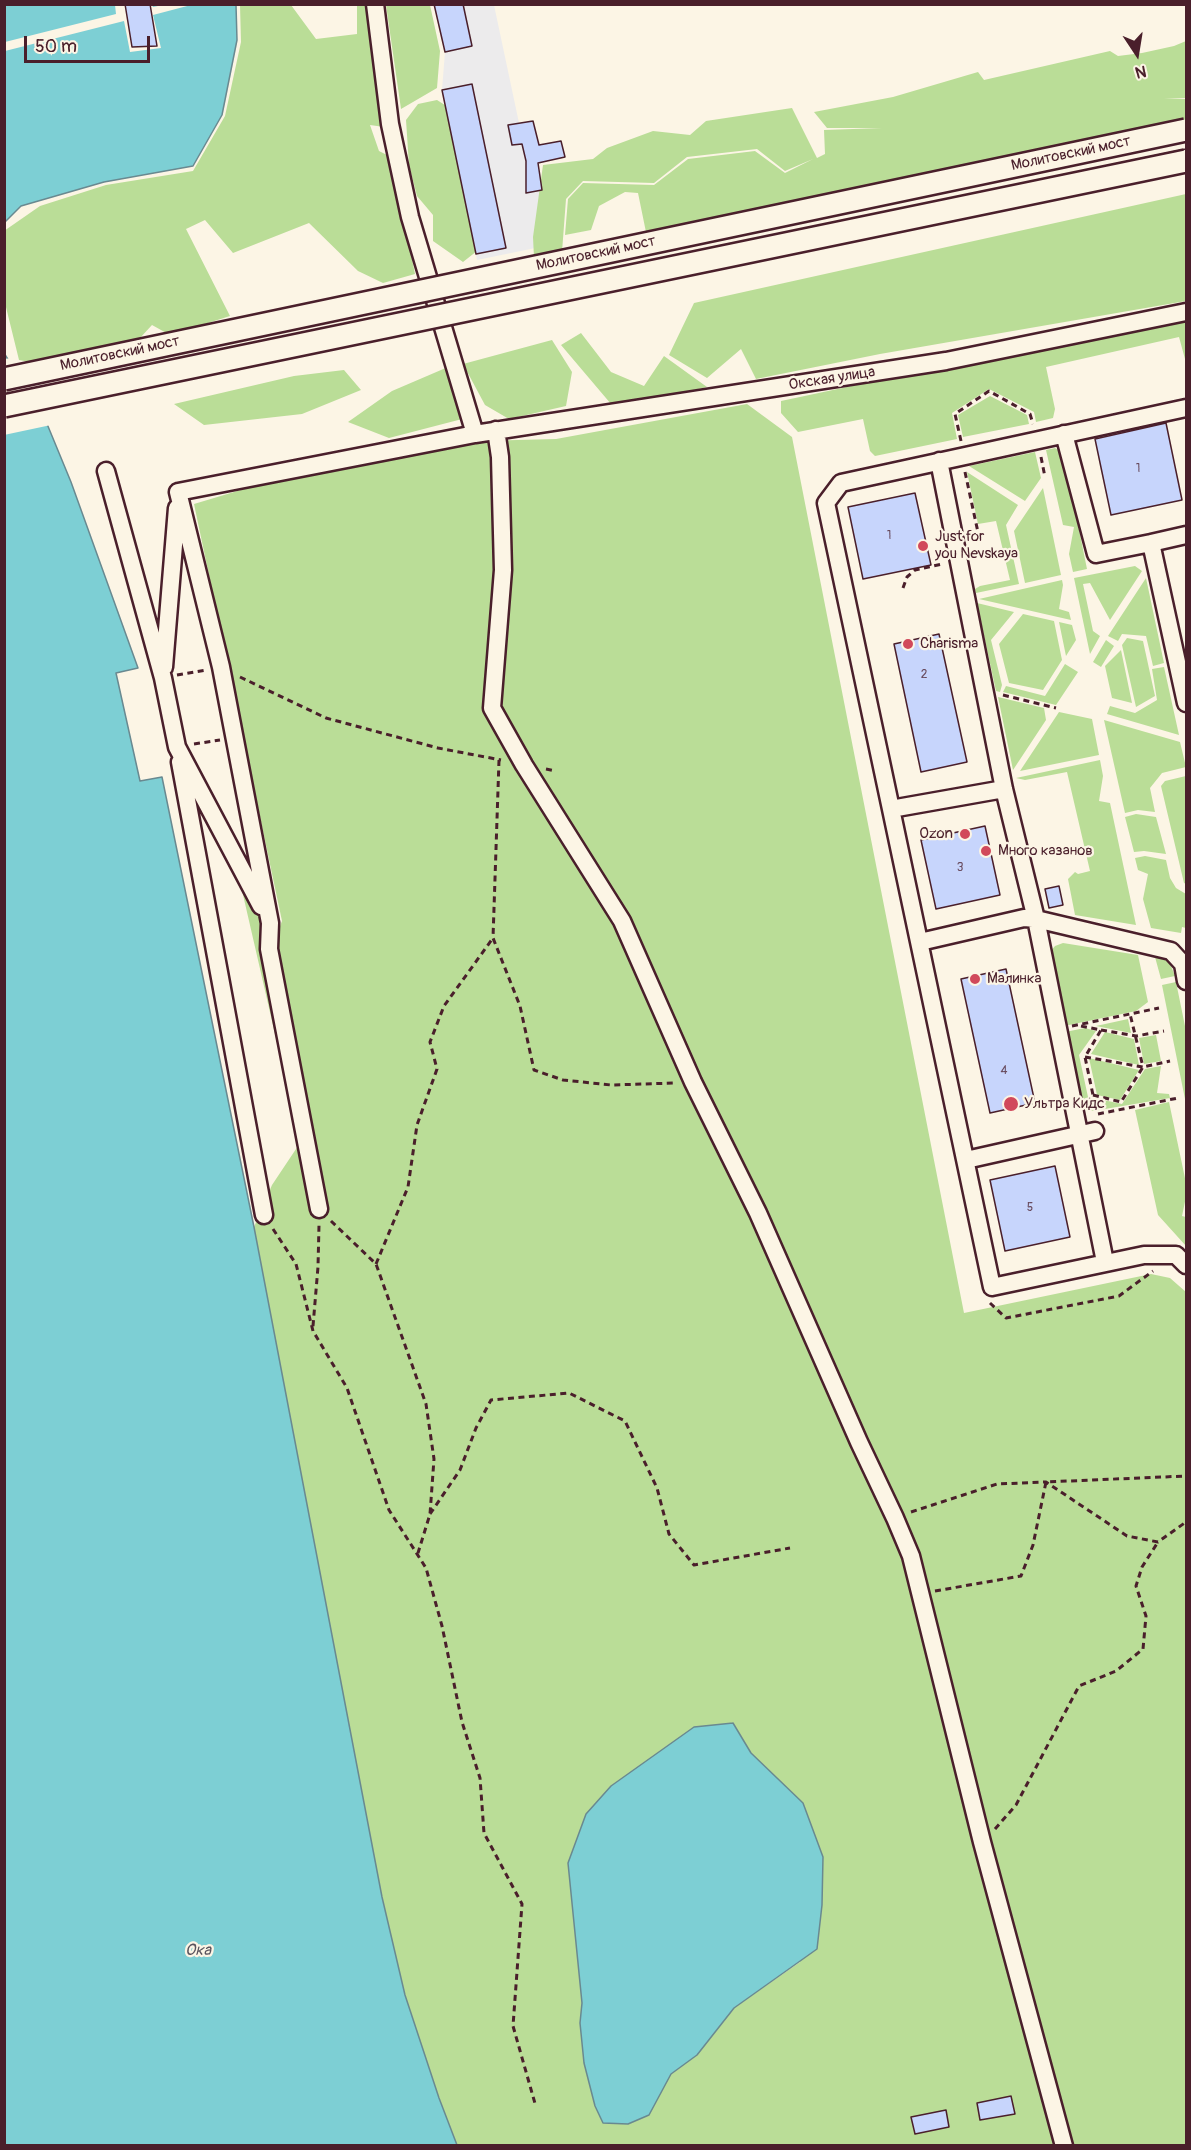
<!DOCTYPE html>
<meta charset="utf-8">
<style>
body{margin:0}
#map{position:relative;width:1191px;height:2150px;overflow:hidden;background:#fcf5e5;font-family:Pangolin,sans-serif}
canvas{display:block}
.frame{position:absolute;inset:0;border:6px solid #4a1f2b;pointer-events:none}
.north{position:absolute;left:1107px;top:24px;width:60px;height:60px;-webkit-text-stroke:4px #fcf5e5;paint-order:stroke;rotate:168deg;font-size:16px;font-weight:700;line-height:24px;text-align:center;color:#4a1f2b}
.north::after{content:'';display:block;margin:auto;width:21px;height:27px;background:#4a1f2b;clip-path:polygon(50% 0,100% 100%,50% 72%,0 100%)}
.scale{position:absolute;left:24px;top:36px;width:126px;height:27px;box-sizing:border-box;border:3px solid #4a1f2b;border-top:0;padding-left:8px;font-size:18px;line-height:21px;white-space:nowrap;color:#4a1f2b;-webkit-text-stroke:4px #fcf5e5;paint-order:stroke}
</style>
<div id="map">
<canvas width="1191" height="2150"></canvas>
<div class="frame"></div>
<div class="north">N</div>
<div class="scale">50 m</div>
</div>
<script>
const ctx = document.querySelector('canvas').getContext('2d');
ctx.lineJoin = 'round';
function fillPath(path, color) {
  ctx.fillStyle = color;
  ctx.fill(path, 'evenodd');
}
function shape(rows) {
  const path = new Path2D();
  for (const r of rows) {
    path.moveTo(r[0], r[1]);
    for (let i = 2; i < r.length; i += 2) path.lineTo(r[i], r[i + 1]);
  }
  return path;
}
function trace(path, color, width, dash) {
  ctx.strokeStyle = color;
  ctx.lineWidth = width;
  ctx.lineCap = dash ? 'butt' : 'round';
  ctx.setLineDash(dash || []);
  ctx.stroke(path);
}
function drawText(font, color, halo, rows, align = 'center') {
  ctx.font = font + ' Pangolin,sans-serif';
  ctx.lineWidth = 4.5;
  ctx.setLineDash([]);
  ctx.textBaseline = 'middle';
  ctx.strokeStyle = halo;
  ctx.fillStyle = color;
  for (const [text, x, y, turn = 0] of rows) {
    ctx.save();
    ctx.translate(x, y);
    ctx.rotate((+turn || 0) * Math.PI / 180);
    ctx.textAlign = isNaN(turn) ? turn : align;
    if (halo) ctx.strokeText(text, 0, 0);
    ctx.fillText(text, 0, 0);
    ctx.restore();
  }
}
fillPath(shape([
 [434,5,494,5,519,123,533,121,539,145,561,141,565,157,538,163,550,245,477,260,442,90,445,52]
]), '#ecebec');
fillPath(shape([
 [240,5,291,5,316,39,357,34,357,5,370,5,384,127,370,125,379,151,391,157,415,274,383,283,358,271,309,223,233,253,205,220,186,229,230,316,170,335,152,325,140,338,41,364,19,360,5,303,4,231,40,206,106,185,193,171,225,116,241,42],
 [386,5,430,5,440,51,437,88,401,109],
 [1186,41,1186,98,1164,98,1186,99,1186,120,647,237,638,193,625,192,599,206,591,230,565,235,568,199,583,183,654,185,688,159,755,151,785,173,813,159,785,171,757,149,687,157,654,183,583,181,566,199,562,252,534,258,533,237,543,165,593,159,607,148,653,131,690,135,706,121,792,108,817,158,825,154,824,130,882,128,827,128,814,112,893,97,978,72,984,80,1110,51,1118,56,1142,53,1174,46],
 [437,100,462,116,482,247,463,262,433,241,433,215,417,196,409,165,406,120,418,104],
 [1186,194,1186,301,880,354,756,379,741,349,707,378,669,355,694,303],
 [1186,315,1186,359,1185,359,1179,337,1046,367,1055,409,1053,418,1036,422,1034,412,989,389,952,413,957,439,875,456,870,451,863,419,798,432,781,413,781,401],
 [581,333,611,372,644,386,664,356,707,387,649,400,611,404,561,345],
 [552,340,572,372,566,406,509,419,485,405,463,364],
 [448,367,466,418,389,438,348,422,392,391],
 [344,370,361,390,302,414,204,425,174,404,294,376],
 [990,396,1027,415,1029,424,963,437,958,415],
 [747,404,792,437,964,1313,1151,1274,1170,1278,1186,1292,1186,2145,457,2145,439,2098,405,1995,382,1897,254,1227,272,1185,300,1143,241,886,275,939,282,921,194,504,264,483,479,441,556,439],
 [733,1723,751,1753,803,1803,800,1962,734,2008,697,2055,671,2074,595,2106,580,2023,582,2003,568,1863,611,1786,650,1760],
 [1055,448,1060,451,1064,456,1087,569,1073,572,1069,554,1074,527,1063,525,1046,450],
 [1035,452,1041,478,1025,501,969,466],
 [967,472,1018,505,1006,525,1019,584,976,593,975,589,980,586,1010,580,996,521,978,524],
 [1043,488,1061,575,1025,583,1014,531],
 [1135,566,1142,571,1110,620,1090,583,1083,584,1093,631,1100,636,1090,654,1074,578],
 [1146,578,1164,663,1153,666,1146,636,1122,634,1118,641,1108,636],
 [1062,580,1063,585,1059,609,1069,612,1071,620,979,599],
 [977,603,1014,612,991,640,1002,685,1000,692,996,691],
 [1023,614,1054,621,1062,660,1043,690,1009,683,999,644],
 [1059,622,1072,625,1076,640,1066,656],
 [1127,638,1143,641,1155,696,1136,707,1122,645],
 [1106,640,1114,646,1101,667,1093,662],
 [1121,650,1132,703,1112,698,1105,666],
 [1065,664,1078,672,1056,705,1003,692,1006,686,1045,696],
 [1164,667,1179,735,1107,714,1110,706,1135,713,1157,700,1152,669],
 [998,697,1044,708,1046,720,1013,770],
 [1059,712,1092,719,1099,755,1020,771],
 [1104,720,1180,742,1186,767,1162,773,1150,788,1155,812,1138,810,1125,813],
 [1100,760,1103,776,1099,801,1110,803,1136,925,1075,915,1068,879,1075,872,1078,874,1090,871,1067,772,1025,780,1016,778],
 [1186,776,1186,884,1184,883,1161,786,1165,781],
 [1136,814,1156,817,1166,854,1144,851,1134,852,1125,817],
 [1145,856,1166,860,1170,878,1176,888,1186,894,1186,928,1182,927,1181,933,1151,928,1143,899,1148,874,1138,870,1135,858],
 [1063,943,1138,955,1148,1002,1136,1011,1064,1026,1051,951,1055,946],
 [1155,957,1169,961,1175,976,1161,979],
 [1176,982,1186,1031,1186,1104,1162,985],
 [1128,1019,1131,1033,1096,1026],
 [1085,1028,1096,1031,1079,1055,1088,1097,1081,1106,1065,1032],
 [1105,1032,1134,1039,1139,1065,1091,1054],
 [1156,1035,1161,1061,1144,1064,1139,1038],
 [1089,1058,1139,1070,1120,1100,1097,1095],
 [1161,1066,1157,1093,1169,1094,1170,1098,1093,1111,1086,1110,1094,1098,1122,1104,1145,1069],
 [1169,1102,1186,1183,1186,1197,1182,1216,1186,1217,1186,1246,1158,1215,1135,1110]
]), '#badd97');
const water = shape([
 [5,5,236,5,237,40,222,115,193,166,104,182,21,206,5,222,5,5],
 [4,353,45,419,71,482,138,668,116,673,140,781,162,777,254,1227,382,1897,405,1995,439,2098,457,2145,5,2145,4,353],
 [733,1723,751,1753,803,1803,823,1857,822,1905,817,1949,734,2008,697,2055,671,2074,649,2115,628,2124,603,2123,595,2106,584,2063,580,2023,582,2003,568,1863,586,1814,611,1786,694,1727,733,1723]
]);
fillPath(water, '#7dcfd4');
trace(water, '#698990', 1.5);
fillPath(shape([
 [115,5,152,5,153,7,163,5,191,5,153,15,161,48,130,52,124,21,5,51,5,42,116,14],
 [11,358,48,417,51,425,4,435,5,359]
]), '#fcf5e5');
const building = shape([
 [125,4,150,4,157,46,132,47,125,4],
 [434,4,463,4,472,46,445,52,434,4],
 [472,84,506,248,476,254,442,90,472,84],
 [533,121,539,145,561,141,565,157,538,163,542,190,526,193,526,161,522,144,512,145,508,125,533,121],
 [1166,423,1182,500,1111,515,1095,439,1166,423],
 [915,493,931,565,863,579,848,507,915,493],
 [939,634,967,762,921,772,894,644,939,634],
 [985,826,1000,895,936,909,921,840,985,826],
 [1059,886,1063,905,1049,908,1045,889,1059,886],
 [1006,969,1035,1103,990,1113,961,979,1006,969],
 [1055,1166,1070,1237,1005,1251,990,1180,1055,1166],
 [1011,2096,1015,2114,980,2120,977,2103,1011,2096],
 [946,2110,949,2127,915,2134,911,2117,946,2110]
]);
fillPath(building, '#c7d5fc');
trace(building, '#4a1f2b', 1.5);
const minor = shape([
 [375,4,390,124,410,217,475,434],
 [496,430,500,457,503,570,492,708,524,765,622,921,693,1082,758,1213,859,1442,895,1518,911,1556,982,1842,1064,2146],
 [1064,434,1096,554,1151,543],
 [939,461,1004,789,1036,919,1105,1262],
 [106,471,163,678,177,747,261,906],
 [1186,535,1151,543,1186,703],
 [164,667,177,508],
 [180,762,264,1215],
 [1004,789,891,809,992,1287,1144,1255,1176,1255,1186,1265],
 [891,809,826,503,841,483,1186,408],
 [920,942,1024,918,1036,919,1171,951,1183,964,1186,981],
 [966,1160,1095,1131],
 [319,1209,269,949,270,923,221,667,178,492,475,434,946,361,1186,312]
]);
trace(minor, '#4a1f2b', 21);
trace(shape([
 [961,441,955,414,989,391,1030,414,1033,424],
 [1041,457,1045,477],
 [965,472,979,537],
 [903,588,907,577,915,570,942,564],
 [177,675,206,670],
 [240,677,326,718,438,748,501,760],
 [1003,695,1056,708],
 [194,744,220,740],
 [499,760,493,938,520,1006,534,1070,563,1080,611,1085,676,1083],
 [546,769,556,771],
 [1072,1026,1159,1008],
 [1081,1026,1101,1030,1085,1057,1093,1095,1089,1101],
 [1101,1030,1136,1036,1164,1031],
 [1085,1057,1143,1067,1130,1014],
 [1093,1095,1121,1102,1143,1067,1170,1061],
 [1098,1114,1178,1098],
 [331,1221,376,1264,426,1404,434,1459,430,1514,418,1553],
 [273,1229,296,1264,313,1331,347,1388,389,1510,426,1568,442,1626,462,1722,480,1778,484,1833,522,1904,513,2026,536,2107],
 [376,1264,408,1187,417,1125,437,1069,430,1042,444,1006,493,938],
 [990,1303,1006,1318,1119,1296,1153,1271],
 [313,1326,318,1267,319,1225],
 [911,1512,997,1484,1046,1482,1127,1536,1158,1542,1186,1522],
 [430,1514,460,1470,476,1428,491,1400,569,1393,625,1421,657,1488,669,1534,694,1565,790,1548],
 [935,1591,1021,1576,1033,1545,1046,1482,1186,1476],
 [995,1829,1016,1805,1079,1686,1116,1671,1143,1649,1146,1616,1136,1586,1142,1567,1158,1542]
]), '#4a1f2b', 3, [6, 4.5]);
trace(minor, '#fcf5e5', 16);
trace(shape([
 [4,389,276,331],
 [4,398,1186,149]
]), '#4a1f2b', 1.5);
const majorBridge = shape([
 [4,379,1186,130],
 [4,406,1186,161]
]);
trace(majorBridge, '#4a1f2b', 26, []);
trace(majorBridge, '#fcf5e5', 21);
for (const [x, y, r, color] of [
 [923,546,6,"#d1495b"],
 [908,644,6,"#d1495b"],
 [965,834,6,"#d1495b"],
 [986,851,6,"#d1495b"],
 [975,979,6,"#d1495b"],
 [1011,1104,8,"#d1495b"]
]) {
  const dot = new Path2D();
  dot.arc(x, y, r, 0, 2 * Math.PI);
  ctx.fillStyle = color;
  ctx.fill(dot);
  trace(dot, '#fcf5e5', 2);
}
drawText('12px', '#694c5f', null, [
 ["1",1138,469],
 ["1",889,536],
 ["2",924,675],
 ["3",960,868],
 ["4",1004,1071],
 ["5",1030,1208]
]);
drawText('15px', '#4a1f2b', '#fcf5e5', [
 ["Молитовский мост",1071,154,-12],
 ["Молитовский мост",596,254,-12],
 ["Молитовский мост",120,354,-12],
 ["Окская улица",832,379,-9]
]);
drawText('15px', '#4a1f2b', '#fcf5e5', [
 ["Just for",935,537],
 ["you Nevskaya",935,554],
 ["Charisma",920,644],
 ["Ozon",953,834,"right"],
 ["Много казанов",998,851],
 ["Малинка",987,979],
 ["Ультра Кидс",1024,1104]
], 'left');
drawText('italic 16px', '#59545e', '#fcf5e5', [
 ["Ока",198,1951]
]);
</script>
